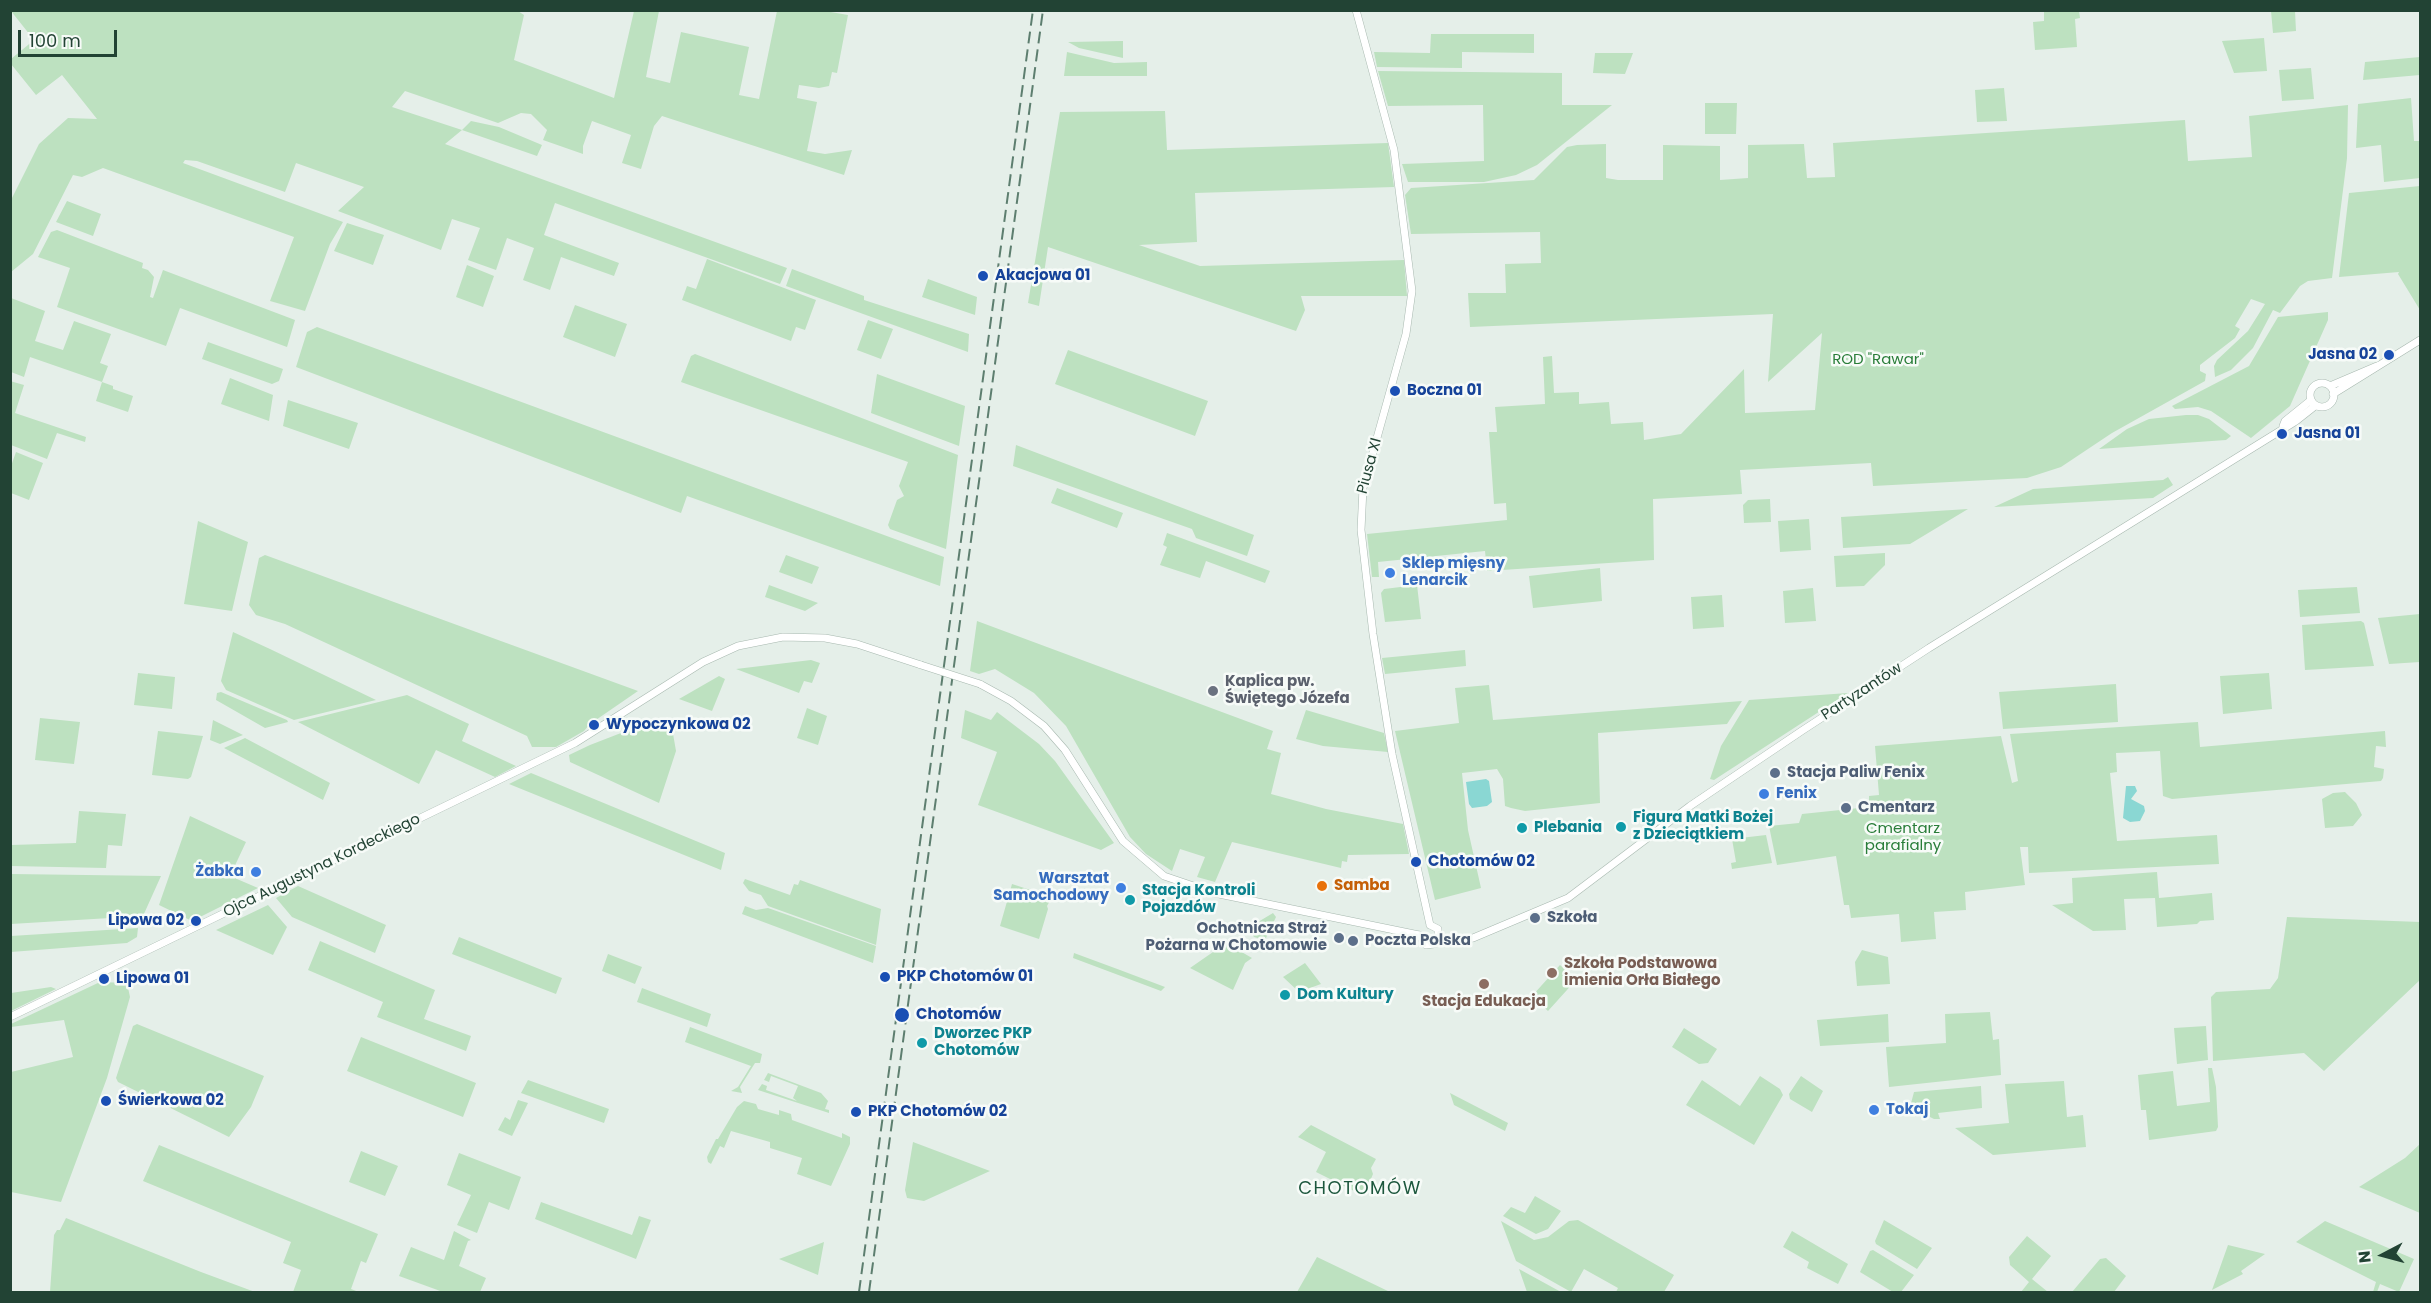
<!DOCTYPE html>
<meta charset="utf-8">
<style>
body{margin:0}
#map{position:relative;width:2431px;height:1303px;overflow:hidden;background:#e5efe9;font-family:Poppins,sans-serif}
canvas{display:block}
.frame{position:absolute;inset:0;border:12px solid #224334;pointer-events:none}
.north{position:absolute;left:2353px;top:1225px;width:60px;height:60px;-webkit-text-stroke:4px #f7fbf8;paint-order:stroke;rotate:264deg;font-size:16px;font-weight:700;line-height:24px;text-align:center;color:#224334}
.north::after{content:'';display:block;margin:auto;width:21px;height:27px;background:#224334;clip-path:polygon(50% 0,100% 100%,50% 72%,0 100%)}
.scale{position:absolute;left:18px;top:30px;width:99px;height:27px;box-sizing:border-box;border:3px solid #224334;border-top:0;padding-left:8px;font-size:18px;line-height:21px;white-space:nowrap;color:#224334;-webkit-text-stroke:4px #f7fbf8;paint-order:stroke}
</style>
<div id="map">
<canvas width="2431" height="1303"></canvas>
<div class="frame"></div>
<div class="north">N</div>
<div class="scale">100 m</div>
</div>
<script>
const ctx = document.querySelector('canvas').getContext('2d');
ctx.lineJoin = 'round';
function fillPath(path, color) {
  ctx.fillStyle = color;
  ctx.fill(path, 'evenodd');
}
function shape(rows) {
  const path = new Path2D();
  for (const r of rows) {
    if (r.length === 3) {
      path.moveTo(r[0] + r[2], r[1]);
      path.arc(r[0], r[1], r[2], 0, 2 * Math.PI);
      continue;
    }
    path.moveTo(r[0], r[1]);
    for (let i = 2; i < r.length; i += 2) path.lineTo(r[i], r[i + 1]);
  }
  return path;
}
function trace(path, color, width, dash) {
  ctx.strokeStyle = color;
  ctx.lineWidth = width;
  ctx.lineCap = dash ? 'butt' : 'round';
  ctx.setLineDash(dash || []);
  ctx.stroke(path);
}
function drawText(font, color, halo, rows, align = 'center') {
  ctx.font = font + ' Poppins,sans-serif';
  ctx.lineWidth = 5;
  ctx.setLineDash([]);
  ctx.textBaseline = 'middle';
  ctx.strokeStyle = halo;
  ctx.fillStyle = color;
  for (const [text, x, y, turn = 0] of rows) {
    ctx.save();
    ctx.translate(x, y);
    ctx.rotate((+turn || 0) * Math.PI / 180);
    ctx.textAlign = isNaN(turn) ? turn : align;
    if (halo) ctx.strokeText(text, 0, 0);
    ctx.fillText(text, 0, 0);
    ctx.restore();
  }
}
fillPath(shape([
 [11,11,518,11,524,15,514,60,614,98,634,11,659,11,646,77,670,83,681,32,749,47,739,95,759,99,777,11,825,11,848,15,837,73,832,72,829,86,819,88,799,85,797,98,817,102,807,151,825,154,852,150,844,175,662,116,654,126,641,169,622,163,631,135,592,121,583,146,583,154,543,140,547,130,531,114,521,113,498,123,405,91,392,107,462,130,471,121,499,127,542,145,537,156,462,130,445,144,787,268,780,284,555,203,544,235,619,263,614,276,561,257,550,290,523,280,534,248,507,238,496,270,468,260,480,228,452,219,441,250,338,211,364,187,296,163,285,192,197,161,185,160,183,163,343,222,330,244,305,311,270,301,294,237,103,168,82,177,73,175,33,254,11,272,11,200,39,144,68,118,97,119,62,75,36,95,11,64,11,59,34,40],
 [2044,11,2079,11,2080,18,2075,19,2077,47,2035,50,2033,22,2044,21],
 [2271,11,2295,11,2296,31,2273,33],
 [1431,34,1534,34,1534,53,1462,52,1462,68,1377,67,1374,52,1430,53],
 [2264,38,2267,71,2234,73,2222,41],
 [1123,41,1123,58,1079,48,1068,42],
 [1067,52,1114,63,1147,62,1147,76,1064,76],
 [1595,53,1633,53,1625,74,1593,73],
 [2420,57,2420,75,2363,80,2365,62],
 [2311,68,2314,99,2282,101,2279,70],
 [1378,71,1562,73,1562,105,1612,105,1537,165,1516,175,1484,182,1408,182,1402,164,1484,161,1483,105,1388,106],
 [2004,88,2007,121,1977,122,1975,90],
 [2411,98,2414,141,2419,141,2420,178,2384,182,2381,145,2356,148,2358,104],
 [1705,103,1737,103,1736,134,1705,134],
 [2348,105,2347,158,2332,278,2308,281,2300,286,2280,313,2273,310,2253,348,2231,370,2215,377,2214,366,2217,360,2248,331,2265,304,2251,299,2235,326,2240,329,2235,338,2200,365,2200,371,2206,374,2205,381,2112,433,2061,467,2027,478,1873,486,1871,463,1740,470,1742,494,1653,499,1654,560,1487,571,1485,551,1378,562,1379,577,1372,577,1367,534,1507,520,1506,503,1494,504,1489,432,1497,432,1495,407,1545,404,1543,357,1552,356,1554,393,1579,392,1579,404,1609,402,1611,424,1643,422,1644,440,1681,434,1744,369,1745,413,1815,410,1822,333,1768,382,1773,314,1470,327,1468,293,1506,293,1505,264,1541,263,1540,232,1411,234,1405,195,1411,188,1534,180,1567,147,1577,145,1606,144,1606,178,1618,180,1663,180,1663,145,1720,146,1720,180,1748,178,1748,145,1804,144,1807,178,1835,177,1833,143,2185,120,2188,161,2252,157,2249,116],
 [1165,111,1167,150,1388,143,1394,187,1195,193,1197,242,1139,245,1200,266,1404,260,1407,296,1301,296,1305,310,1296,331,1048,247,1039,306,1028,303,1060,112],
 [2420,186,2420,310,2398,274,2399,272,2339,277,2349,193],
 [67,201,101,214,93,236,56,222],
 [347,223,384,235,373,265,334,251],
 [57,230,143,263,142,268,148,270,154,277,150,297,153,298,163,270,295,320,287,347,180,308,166,346,57,307,70,268,38,257,51,232],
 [707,259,816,300,805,330,796,327,791,341,682,300,687,286,696,289],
 [467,265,494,276,483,307,456,297],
 [792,269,864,296,864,300,969,334,968,352,786,286],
 [928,279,977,297,975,315,922,297],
 [11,298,45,311,35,341,63,350,74,321,111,334,100,363,108,366,102,382,113,386,113,389,133,396,128,412,96,401,102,382,30,357,24,377,11,372],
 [575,305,627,324,615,357,563,337],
 [2328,312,2328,320,2290,406,2251,438,2211,411,2198,407,2175,409,2172,406,2249,366,2278,317],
 [868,320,893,329,881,359,857,350],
 [317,327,944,557,940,586,687,496,681,513,670,509,296,367,307,332],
 [208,342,283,369,279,381,272,384,202,359],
 [1068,350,1208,401,1195,436,1055,384],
 [695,354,958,455,946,549,890,529,888,525,897,500,904,496,899,486,908,462,681,382,691,356],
 [877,374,965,406,959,446,871,413],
 [230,378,273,395,269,421,221,404],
 [10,381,24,385,15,413,86,437,85,442,57,433,47,459,11,445],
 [288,400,358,423,349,449,283,426],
 [2186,415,2198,415,2209,419,2231,436,2226,440,2099,449,2127,429,2149,419],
 [1016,445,1254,535,1247,556,1196,538,1192,529,1013,466],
 [16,452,43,463,29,500,11,493,11,466],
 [2168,477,2173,485,2153,498,1994,507,2033,489,2163,480],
 [1057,488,1123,513,1117,528,1051,503],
 [1770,499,1771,522,1744,523,1743,505,1748,500],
 [1968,509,1910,544,1843,548,1841,517],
 [1809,519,1811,550,1780,552,1778,521],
 [198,521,248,542,232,611,184,604],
 [1167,533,1181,538,1270,571,1265,583,1206,561,1200,578,1160,565,1167,547,1163,545],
 [1885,553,1885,565,1864,586,1836,587,1834,556],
 [265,555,638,691,590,724,584,731,556,747,532,747,527,736,285,624,256,615,249,605,259,558],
 [786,555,819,567,812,584,779,572],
 [1600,568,1602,601,1533,608,1529,576],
 [769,585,818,603,805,611,765,597],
 [1417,585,1421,619,1385,622,1381,593,1384,589],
 [2357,587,2360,613,2300,617,2298,590],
 [1813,588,1816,621,1785,623,1783,591],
 [1722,595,1724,627,1693,629,1691,597],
 [2420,614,2420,662,2389,664,2378,618],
 [977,621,1273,731,1267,749,1281,753,1271,794,1326,809,1403,824,1409,854,1348,855,1347,862,1342,861,1341,868,1232,842,1215,882,1197,877,1205,857,1180,849,1172,871,1146,854,1130,837,1066,726,1034,693,995,669,979,674,970,671],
 [2361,621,2364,623,2374,666,2305,670,2302,625],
 [233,632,270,649,376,700,294,720,226,690,221,681],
 [1465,650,1466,666,1385,674,1382,658],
 [811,660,820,663,812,683,804,681,799,693,736,669],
 [138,673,175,677,172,709,134,705],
 [2269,673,2272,709,2223,714,2220,676],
 [719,676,725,679,712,711,679,699],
 [2116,684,2118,722,2003,729,1999,692],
 [1489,685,1493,720,1742,701,1727,724,1598,733,1600,803,1525,811,1511,808,1505,806,1503,779,1497,769,1462,773,1468,830,1481,888,1435,900,1395,731,1459,723,1455,688],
 [221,692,287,720,288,722,265,728,216,700,217,693],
 [1848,693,1714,780,1710,779,1721,746,1749,700],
 [407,695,469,724,462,741,516,766,495,777,436,750,419,784,298,722],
 [807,708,827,716,818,745,797,738],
 [965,710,991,720,997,712,1039,744,1055,761,1114,843,1101,850,978,805,997,752,961,738],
 [1306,710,1384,733,1388,752,1323,746,1296,739],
 [40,718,80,722,74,764,35,760],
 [213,720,243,735,220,744,210,740],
 [2198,722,2200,747,2385,731,2386,747,2376,746,2374,767,2384,769,2383,778,2381,781,2172,799,2163,796,2160,751,2116,753,2117,772,2110,773,2117,841,2217,835,2219,864,2029,873,2028,847,2020,847,2025,885,1965,892,1966,910,1934,912,1936,939,1901,942,1899,914,1851,918,1849,905,1844,905,1836,856,1777,865,1769,826,1799,823,1802,814,1869,807,1869,796,1879,795,1875,746,2001,736,2012,783,2018,781,2010,734],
 [648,728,672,728,676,751,659,803,570,762,569,755,590,745,621,733],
 [158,731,203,736,191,777,188,779,152,775],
 [245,738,330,783,323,800,224,748],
 [531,773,725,853,721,870,509,784],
 [2345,792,2356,803,2362,815,2353,826,2325,828,2322,799,2333,793],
 [79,811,126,814,122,846,108,845,106,868,11,866,11,845,76,843],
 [190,816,246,842,230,876,258,888,192,921,159,905],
 [1766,835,1772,863,1732,869,1731,863,1736,862,1732,839],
 [2157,872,2159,898,2212,893,2214,920,2200,921,2197,924,2157,927,2155,898,2124,899,2126,930,2093,931,2052,905,2073,903,2072,878],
 [11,874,161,876,143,916,11,924],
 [745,879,790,895,794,884,798,885,800,880,881,909,876,945,768,906,761,895,749,891,743,883],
 [1012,884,1052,897,1047,906,1048,909,1039,939,1000,926],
 [298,886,386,925,375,953,292,917,276,898],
 [268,905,287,927,273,955,216,930],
 [745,906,756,910,768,908,876,946,873,963,742,914],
 [1273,913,1276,917,1265,940,1254,937,1248,928],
 [2287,917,2420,922,2420,980,2324,1071,2304,1053,2213,1061,2211,997,2216,992,2270,989,2278,978],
 [138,928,137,937,127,943,11,952,11,936],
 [459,937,562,978,556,994,452,954],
 [320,941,435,990,424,1019,471,1036,466,1051,377,1017,383,1002,308,970],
 [1226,943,1252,958,1245,963,1233,990,1190,968],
 [1862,950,1888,957,1890,984,1857,986,1855,962],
 [1074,953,1120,970,1165,987,1161,991,1073,958],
 [608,954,642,967,635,984,602,971],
 [1305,963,1321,984,1299,992,1283,977],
 [1560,965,1576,980,1548,1011,1532,996],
 [100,982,127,983,130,997,107,1078,61,1202,11,1192,11,1072,73,1057,64,1020,11,1027,11,1024],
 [51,987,56,989,11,1011,11,993],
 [642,988,711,1014,707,1027,637,1002],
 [1990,1012,1993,1040,1999,1039,2001,1075,1889,1087,1886,1047,1946,1043,1945,1014],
 [1888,1014,1889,1042,1820,1046,1817,1020],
 [137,1024,264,1076,251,1107,229,1137,118,1082,116,1078,133,1026],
 [2206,1026,2208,1060,2177,1064,2174,1028],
 [690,1027,762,1054,760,1063,755,1063,740,1087,742,1093,731,1091,738,1087,751,1066,685,1042],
 [1684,1028,1717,1049,1708,1063,1699,1064,1672,1047],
 [361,1037,476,1083,463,1117,347,1071],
 [2208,1068,2212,1068,2216,1087,2218,1127,2216,1131,2149,1140,2146,1110,2141,1110,2138,1075,2173,1071,2177,1106,2210,1102],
 [768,1073,821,1093,828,1101,825,1109,829,1110,829,1113,758,1090,762,1084,767,1086,766,1090,797,1101,793,1098,798,1086,771,1076,769,1082,764,1080],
 [1760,1076,1780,1089,1783,1095,1754,1145,1686,1105,1702,1080,1740,1106],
 [1801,1076,1823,1091,1812,1112,1790,1099,1789,1094],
 [528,1080,609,1109,604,1123,521,1093],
 [2064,1081,2067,1117,2083,1115,2086,1147,1993,1155,1955,1128,2009,1123,2005,1084],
 [1981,1086,1982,1108,1938,1113,1940,1119,1934,1119,1910,1107,1914,1092],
 [1450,1093,1508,1123,1505,1131,1454,1105],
 [518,1100,528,1103,512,1136,498,1130,505,1117,510,1120],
 [744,1101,756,1104,758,1109,779,1115,779,1110,791,1114,792,1120,842,1138,842,1133,850,1137,850,1144,831,1186,797,1174,802,1158,770,1148,770,1142,731,1131,724,1148,720,1146,711,1164,708,1162,707,1157,716,1139,718,1139,737,1107],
 [1311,1125,1376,1159,1371,1168,1373,1174,1364,1196,1316,1172,1326,1152,1298,1137],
 [913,1142,990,1171,924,1201,907,1198,905,1190],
 [2420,1144,2420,1213,2359,1187,2405,1158],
 [159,1145,378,1234,366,1263,361,1261,351,1289,359,1292,293,1292,301,1270,283,1263,291,1242,143,1181],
 [361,1151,398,1166,385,1196,349,1182],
 [459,1153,521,1177,509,1210,489,1202,477,1233,457,1225,471,1195,447,1185],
 [1535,1196,1561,1211,1548,1229,1536,1234,1503,1216,1511,1207,1525,1213],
 [541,1202,632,1235,639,1216,651,1220,636,1259,535,1219],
 [66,1218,201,1272,255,1292,50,1292,54,1235,57,1230,60,1230],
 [1578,1220,1674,1275,1664,1292,1616,1292,1618,1288,1584,1269,1571,1292,1516,1261,1501,1221,1534,1240,1548,1237,1569,1221],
 [1884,1220,1932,1248,1917,1269,1876,1244,1875,1241],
 [2325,1221,2414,1259,2399,1292,2380,1284,2377,1292,2373,1292,2376,1282,2296,1242],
 [454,1231,471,1240,468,1241,459,1266,486,1278,480,1292,443,1292,399,1276,411,1247,444,1260],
 [1792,1231,1848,1264,1838,1284,1807,1268,1809,1262,1783,1247],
 [2027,1236,2051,1256,2032,1279,2048,1292,2021,1292,2029,1282,2010,1265,2009,1257],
 [824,1242,818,1275,779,1259],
 [2228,1245,2265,1254,2241,1271,2243,1274,2212,1290],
 [1873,1250,1914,1275,1901,1292,1893,1292,1860,1272,1870,1251],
 [1317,1257,1390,1292,1297,1292],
 [2106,1258,2126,1276,2114,1292,2072,1292,2100,1259],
 [1519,1269,1561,1292,1527,1292]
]), '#bde1c0');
fillPath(shape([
 [1486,779,1489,781,1492,802,1487,806,1472,808,1469,804,1466,782],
 [2126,786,2135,786,2137,791,2131,799,2144,806,2145,811,2140,821,2130,822,2123,818]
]), '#8ad7d3');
const minor = shape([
 [1356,10,1394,150,1412,291,1406,334,1363,488,1361,530,1373,634,1392,754,1430,925],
 [2322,395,12],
 [2330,386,2377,366],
 [2333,394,2420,340],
 [2283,426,2285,421,2311,400],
 [980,684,1011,701,1044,726,1065,750,1123,841,1164,876,1214,893,1419,935],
 [1430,925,1438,929,1438,939],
 [1419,935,1426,945,1434,944,1438,939],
 [1438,939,1451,942,1473,938,1568,898,1690,806,1803,730,1929,648,2296,421,2315,406],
 [10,1017,575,743,703,662,738,646,783,637,825,638,857,644,921,665]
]);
trace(minor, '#a7b8af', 8);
trace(minor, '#fff', 7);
trace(shape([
 [859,1292,1033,10],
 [869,1292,1043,10]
]), '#5d7e6f', 2, [12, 6]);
const minorBridge = shape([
 [921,665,980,684]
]);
trace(minorBridge, '#a7b8af', 8, []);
trace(minorBridge, '#fff', 7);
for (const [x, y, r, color] of [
 [983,276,6,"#1a4fb4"],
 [2389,355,6,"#1a4fb4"],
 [1395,391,6,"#1a4fb4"],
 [2282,434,6,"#1a4fb4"],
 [1390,573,6,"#3f7fe0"],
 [1213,691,6,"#6b7280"],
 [594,725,6,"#1a4fb4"],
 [1775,773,6,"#5c6f8a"],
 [1764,794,6,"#3f7fe0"],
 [1846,808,6,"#5c6f8a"],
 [1621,827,6,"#0f9aa8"],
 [1522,828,6,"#0f9aa8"],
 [1416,862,6,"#1a4fb4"],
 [256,872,6,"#3f7fe0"],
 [1322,886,6,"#e8710a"],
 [1121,888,6,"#3f7fe0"],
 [1130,900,6,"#0f9aa8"],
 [1535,918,6,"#5c6f8a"],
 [196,921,6,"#1a4fb4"],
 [1339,938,6,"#5c6f8a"],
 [1353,941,6,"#5c6f8a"],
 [1552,973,6,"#8d6e63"],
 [885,977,6,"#1a4fb4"],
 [104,979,6,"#1a4fb4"],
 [1484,984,6,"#8d6e63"],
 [1285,995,6,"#0f9aa8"],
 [902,1015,8,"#1a4fb4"],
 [922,1043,6,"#0f9aa8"],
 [106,1101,6,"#1a4fb4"],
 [1874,1110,6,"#3f7fe0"],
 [856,1112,6,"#1a4fb4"]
]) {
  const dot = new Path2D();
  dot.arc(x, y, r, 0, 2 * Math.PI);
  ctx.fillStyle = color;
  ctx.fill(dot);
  trace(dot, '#f7fbf8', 2);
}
drawText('bold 15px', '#164399', '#f7fbf8', [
 ["Akacjowa 01",995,276],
 ["Jasna 02",2377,355,"right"],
 ["Boczna 01",1407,391],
 ["Jasna 01",2294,434],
 ["Wypoczynkowa 02",606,725],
 ["Chotomów 02",1428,862],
 ["Lipowa 02",184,921,"right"],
 ["PKP Chotomów 01",897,977],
 ["Lipowa 01",116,979],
 ["Chotomów",916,1015],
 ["Świerkowa 02",118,1101],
 ["PKP Chotomów 02",868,1112]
], 'left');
drawText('15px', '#297d39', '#f7fbf8', [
 ["ROD \"Rawar\"",1878,360],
 ["Cmentarz",1903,829],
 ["parafialny",1903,846]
]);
drawText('15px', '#224334', '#f7fbf8', [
 ["Piusa XI",1370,466,-75],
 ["Partyzantów",1862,692,-33],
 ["Ojca Augustyna Kordeckiego",322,866,-26]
]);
drawText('bold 15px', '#366cbe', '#f7fbf8', [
 ["Sklep mięsny",1402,564],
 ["Lenarcik",1402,581],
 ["Fenix",1776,794],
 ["Żabka",244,872,"right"],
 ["Warsztat",1109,879,"right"],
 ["Samochodowy",1109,896,"right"],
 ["Tokaj",1886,1110]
], 'left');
drawText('bold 15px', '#5b616d', '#f7fbf8', [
 ["Kaplica pw.",1225,682],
 ["Świętego Józefa",1225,699]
], 'left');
drawText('bold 15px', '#4e5e75', '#f7fbf8', [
 ["Stacja Paliw Fenix",1787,773],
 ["Cmentarz",1858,808],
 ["Szkoła",1547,918],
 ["Ochotnicza Straż",1327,929,"right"],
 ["Pożarna w Chotomowie",1327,946,"right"],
 ["Poczta Polska",1365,941]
], 'left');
drawText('bold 15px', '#0d838f', '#f7fbf8', [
 ["Figura Matki Bożej",1633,818],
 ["z Dzieciątkiem",1633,835],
 ["Plebania",1534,828],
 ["Stacja Kontroli",1142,891],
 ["Pojazdów",1142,908],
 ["Dom Kultury",1297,995],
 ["Dworzec PKP",934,1034],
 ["Chotomów",934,1051]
], 'left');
drawText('bold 15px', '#c56008', '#f7fbf8', [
 ["Samba",1334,886]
], 'left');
drawText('bold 15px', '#785e54', '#f7fbf8', [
 ["Szkoła Podstawowa",1564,964],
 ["imienia Orła Białego",1564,981],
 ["Stacja Edukacja",1484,1002,"center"]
], 'left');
ctx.letterSpacing = '1.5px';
drawText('18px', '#1c573d', '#f7fbf8', [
 ["CHOTOMÓW",1360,1189]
]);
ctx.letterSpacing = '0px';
</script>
